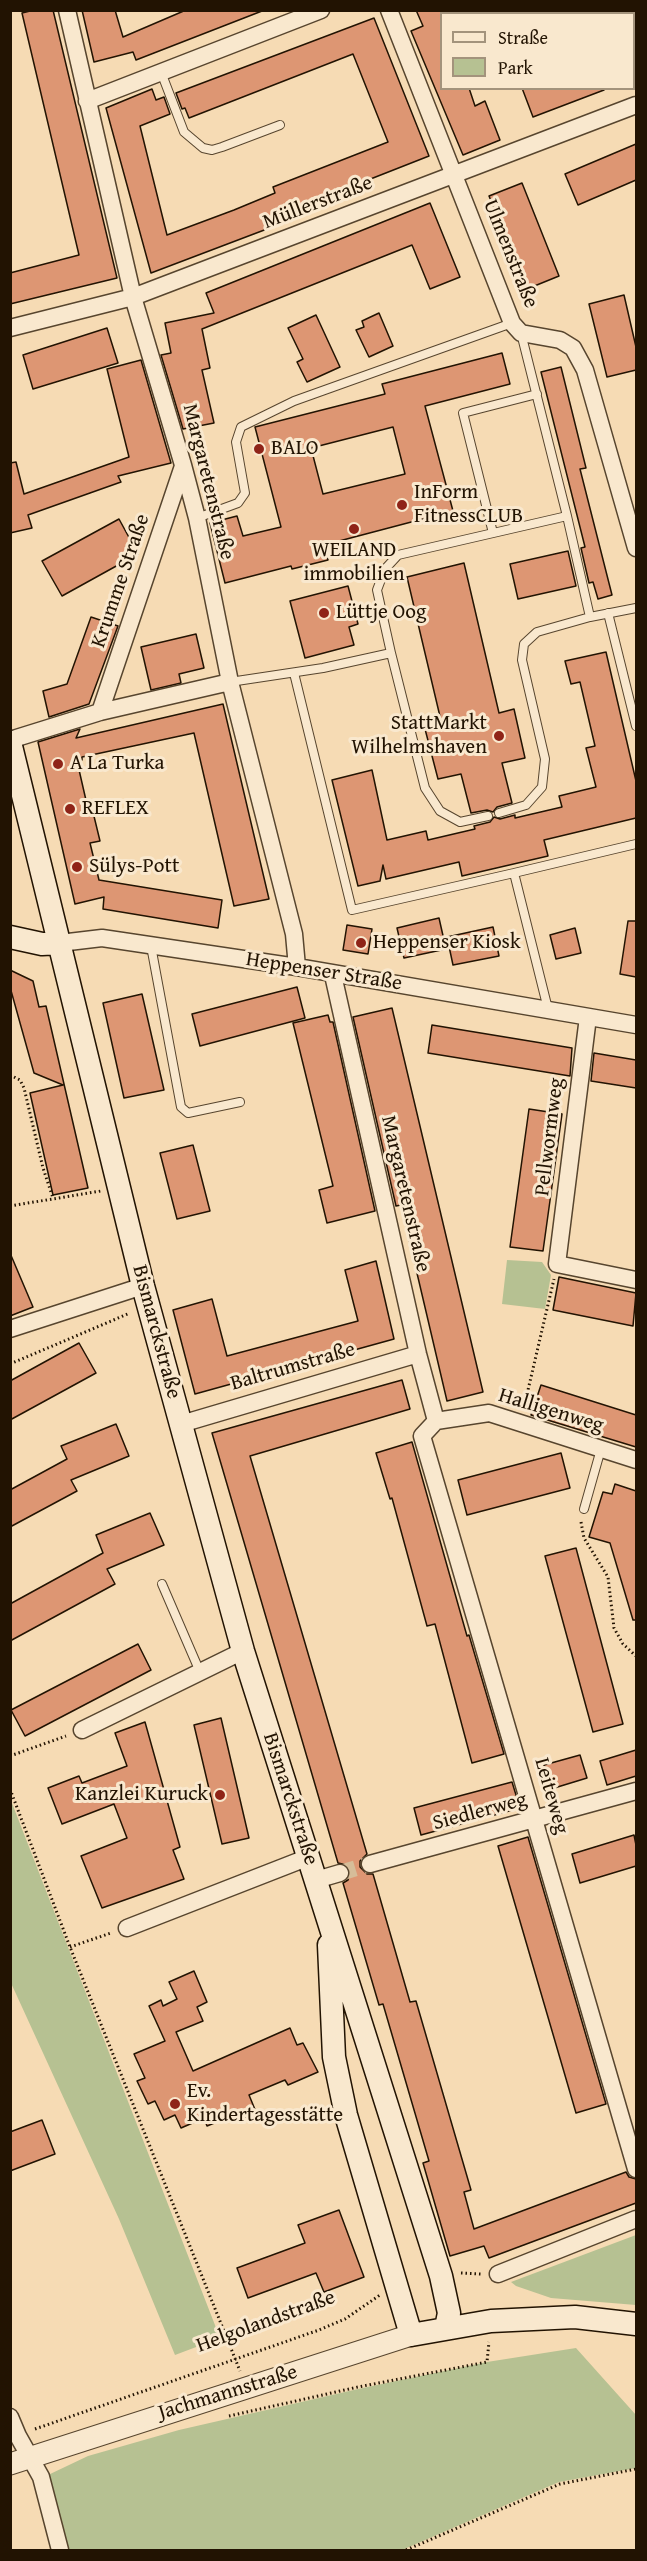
<!DOCTYPE html>
<meta charset="utf-8">
<style>
body{margin:0}
#map{position:relative;width:647px;height:2561px;overflow:hidden;background:#f6dbb4;font-family:"Gentium Book Plus",serif}
canvas{display:block}
.frame{position:absolute;inset:0;border:12px solid #221302;pointer-events:none}
.legend{position:absolute;left:440px;top:12px;width:195px;height:78px;box-sizing:border-box;background:#f9e8ce;border:2px solid #a3937c;margin:0;padding:8px 10px;list-style:none;font-size:18px;color:#221302}
.legend li{display:flex;align-items:center;gap:12px;height:30px}
.legend b{width:30px;border:2px solid #a3937c}
</style>
<div id="map">
<canvas width="647" height="2561"></canvas>
<div class="frame"></div>
<ul class="legend">
<li><b style="height:8px;background:#f9e8ce"></b>Straße</li>
<li><b style="height:16px;background:#b6c192"></b>Park</li>
</ul>
</div>
<script>
const ctx = document.querySelector('canvas').getContext('2d');
ctx.lineJoin = 'round';
function fillPath(path, color) {
  ctx.fillStyle = color;
  ctx.fill(path, 'evenodd');
}
function shape(rows) {
  const path = new Path2D();
  for (const r of rows) {
    path.moveTo(r[0], r[1]);
    for (let i = 2; i < r.length; i += 2) path.lineTo(r[i], r[i + 1]);
  }
  return path;
}
function trace(path, color, width, dash) {
  ctx.strokeStyle = color;
  ctx.lineWidth = width;
  ctx.lineCap = dash ? 'butt' : 'round';
  ctx.setLineDash(dash || []);
  ctx.stroke(path);
}
function drawText(font, color, halo, rows, align = 'center') {
  ctx.font = font + ' "Gentium Book Plus",serif';
  ctx.lineWidth = 6;
  ctx.setLineDash([]);
  ctx.textBaseline = 'middle';
  ctx.strokeStyle = halo;
  ctx.fillStyle = color;
  for (const [text, x, y, turn = 0] of rows) {
    ctx.save();
    ctx.translate(x, y);
    ctx.rotate((+turn || 0) * Math.PI / 180);
    ctx.textAlign = isNaN(turn) ? turn : align;
    if (halo) ctx.strokeText(text, 0, 0);
    ctx.fillText(text, 0, 0);
    ctx.restore();
  }
}
fillPath(shape([
 [507,1260,542,1262,551,1275,545,1309,502,1304],
 [10,1798,220,2338,175,2355,119,2219,11,1983],
 [636,2235,636,2305,551,2298,516,2286,511,2282],
 [576,2348,636,2415,636,2468,559,2482,402,2550,64,2550,48,2475,88,2456,179,2430,358,2389,487,2362]
]), '#b6c192');
const building = shape([
 [34,10,53,10,117,278,10,304,10,273,79,255,22,13,34,10],
 [82,10,115,10,123,37,186,10,262,11,136,60,133,52,94,62,82,10],
 [416,10,441,10,441,88,469,88,475,106,485,101,500,140,463,155,411,31,423,26,416,10],
 [374,18,429,156,284,213,288,221,151,273,106,108,152,89,156,100,164,97,170,114,140,126,167,235,234,210,275,193,273,187,388,142,353,54,189,118,185,108,182,109,176,93,374,18],
 [522,88,604,88,604,90,533,117,522,88],
 [636,144,636,180,578,205,565,174,636,144],
 [522,183,559,276,527,289,489,196,522,183],
 [430,203,460,277,430,289,412,245,202,329,210,368,202,370,214,423,183,429,161,355,171,353,165,323,214,313,206,293,430,203],
 [624,295,636,347,636,370,607,377,589,304,624,295],
 [379,313,393,346,369,357,356,330,364,327,362,321,379,313],
 [316,315,340,367,307,382,297,362,303,359,288,328,316,315],
 [107,328,118,363,33,389,23,355,107,328],
 [502,353,510,384,425,406,453,511,324,545,328,560,292,569,291,566,225,583,210,523,237,516,243,536,281,527,255,427,385,394,382,384,502,353],
 [393,427,405,474,323,494,311,448,393,427],
 [141,360,171,463,118,476,121,482,28,515,32,528,10,533,10,463,16,462,24,494,129,457,107,369,141,360],
 [561,367,586,468,580,469,612,595,598,599,593,582,589,583,581,548,585,547,541,372,561,367],
 [119,519,138,554,62,596,42,561,119,519],
 [568,551,576,586,518,599,510,564,568,551],
 [464,563,499,713,514,709,525,758,502,763,512,803,497,807,493,812,487,810,471,813,461,774,438,779,425,729,442,725,407,577,464,563],
 [348,586,358,624,349,627,354,645,305,658,290,601,348,586],
 [91,617,118,626,89,704,49,717,43,691,67,684,91,617],
 [196,634,204,668,179,674,181,683,151,690,141,647,196,634],
 [606,652,636,781,636,818,544,840,548,856,462,876,459,862,386,879,383,865,380,881,358,886,332,780,372,770,387,840,426,831,428,840,475,829,474,826,490,822,494,817,500,819,515,815,515,818,562,807,559,796,596,787,586,748,595,746,580,682,571,684,565,661,606,652],
 [223,704,269,899,234,906,194,733,82,757,82,760,77,761,88,809,92,808,100,841,90,843,99,880,222,900,218,928,103,909,104,897,75,904,38,742,80,729,76,738,223,704],
 [439,918,446,949,404,958,397,928,439,918],
 [628,921,636,921,636,977,620,974,628,921],
 [347,925,372,929,368,954,343,950,347,925],
 [493,927,499,956,453,965,447,937,493,927],
 [575,928,581,953,556,959,550,935,575,928],
 [10,970,33,981,39,1007,46,1006,88,1188,53,1195,30,1093,63,1085,34,1073,10,987,10,970],
 [297,987,305,1018,200,1046,192,1014,297,987],
 [142,994,164,1090,124,1098,103,1003,142,994],
 [392,1008,483,1392,447,1401,401,1205,396,1206,353,1017,392,1008],
 [328,1015,330,1022,333,1022,375,1211,327,1223,319,1190,333,1186,293,1023,328,1015],
 [432,1025,572,1048,570,1076,428,1053,432,1025],
 [594,1053,636,1060,636,1088,591,1081,594,1053],
 [529,1109,562,1114,543,1251,510,1247,529,1109],
 [193,1145,210,1211,177,1219,160,1153,193,1145],
 [10,1253,33,1307,10,1316,10,1253],
 [376,1261,394,1339,195,1394,173,1310,212,1299,227,1356,358,1321,345,1270,376,1261],
 [559,1277,636,1293,633,1326,553,1310,559,1277],
 [79,1343,96,1373,10,1420,10,1381,79,1343],
 [402,1380,410,1409,250,1456,367,1854,360,1861,360,1867,367,1874,373,1874,410,2002,416,2001,471,2190,464,2192,474,2229,626,2172,629,2177,636,2179,636,2203,489,2258,484,2246,450,2256,423,2163,429,2161,383,2004,379,2005,343,1883,348,1880,350,1871,347,1865,338,1863,212,1433,402,1380],
 [541,1385,636,1415,636,1447,531,1415,541,1385],
 [116,1424,129,1456,71,1480,77,1491,10,1527,10,1490,67,1459,61,1446,116,1424],
 [412,1442,467,1636,469,1635,504,1754,472,1763,435,1624,427,1626,392,1498,390,1499,376,1453,412,1442],
 [561,1453,570,1488,467,1515,458,1480,561,1453],
 [615,1484,636,1491,636,1620,633,1620,610,1543,589,1537,603,1492,612,1494,615,1484],
 [150,1513,164,1545,107,1569,115,1584,10,1641,10,1604,103,1553,96,1535,150,1513],
 [576,1548,623,1724,593,1732,545,1556,576,1548],
 [138,1644,151,1670,25,1736,11,1710,138,1644],
 [221,1718,249,1838,222,1844,194,1725,221,1718],
 [145,1722,180,1847,173,1850,184,1879,102,1908,81,1856,127,1838,114,1804,62,1824,48,1788,79,1776,82,1783,127,1766,115,1733,145,1722],
 [636,1750,636,1776,607,1785,600,1761,636,1750],
 [580,1755,587,1778,551,1789,544,1765,580,1755],
 [512,1782,520,1808,421,1835,414,1808,512,1782],
 [634,1835,636,1845,636,1866,580,1883,572,1854,634,1835],
 [528,1837,606,2104,576,2113,498,1846,528,1837],
 [194,1971,207,2002,197,2007,203,2021,176,2032,193,2071,290,2028,297,2045,303,2043,318,2072,288,2085,285,2080,249,2095,256,2112,241,2119,239,2113,207,2126,204,2118,181,2128,175,2115,164,2120,155,2101,148,2104,137,2081,145,2078,134,2054,165,2041,149,2006,161,2000,163,2006,177,1999,169,1982,194,1971],
 [42,2120,55,2154,10,2171,10,2132,42,2120],
 [339,2210,364,2277,324,2292,316,2273,248,2298,237,2268,305,2243,298,2225,339,2210]
]);
fillPath(building, '#dd9673');
trace(building, '#221302', 1.5);
trace(shape([
 [340,1873,370,1864]
]), '#d6bd99', 16, [16, 8]);
const service = shape([
 [161,72,184,132,203,148,212,150,222,147,280,125],
 [521,333,567,516],
 [197,518,238,503,245,493,236,442,241,427,294,401,512,323],
 [493,533,463,413,537,394],
 [608,613,636,726],
 [391,653,377,590,385,569,398,555,567,516,590,617],
 [294,673,352,910,514,873],
 [230,682,323,668,391,653,425,788,440,811,460,822,488,816],
 [499,813,526,805,542,787,545,759,522,660,524,644,537,632,590,617,636,608],
 [151,946,181,1107,188,1113,240,1102],
 [548,1009,514,873,636,844],
 [584,1509,601,1449],
 [162,1584,200,1672]
]);
const minor = shape([
 [67,10,133,297,183,465,197,518,230,682,294,934,297,967],
 [389,10,512,323,521,333,560,340,573,348,585,370,636,548],
 [87,101,321,10],
 [10,328,133,297,636,105],
 [100,712,183,466],
 [10,740,100,712,230,682],
 [60,943,102,938,297,967,636,1025],
 [333,975,418,1354,436,1421],
 [588,1017,557,1264,636,1280],
 [10,1329,143,1286],
 [181,1424,418,1354],
 [82,1730,243,1651],
 [370,1864,636,1791],
 [316,1880,340,1873],
 [127,1928,309,1857],
 [636,2169,422,1436,436,1421,489,1413,636,1460],
 [498,2274,636,2219],
 [10,2417,18,2436,41,2477,60,2550]
]);
const tertiary = shape([
 [10,2464,411,2335]
]);
const secondary = shape([
 [10,742,143,1286,243,1651,441,2276,449,2313,446,2328],
 [10,937,42,944,60,943],
 [329,1945,334,2057,346,2115,411,2335,491,2321,575,2317,636,2324]
]);
trace(service, '#57452e', 10);
trace(minor, '#57452e', 19);
trace(tertiary, '#57452e', 23);
trace(secondary, '#221302', 25);
trace(shape([
 [10,1075,20,1080,24,1088,43,1168,53,1198],
 [10,1206,101,1191],
 [10,1364,130,1313],
 [524,1407,554,1279],
 [581,1522,584,1538,608,1577,614,1628,623,1644,636,1656],
 [10,1756,66,1736],
 [10,1789,70,1947,240,2371],
 [70,1947,111,1933],
 [461,2273,481,2274],
 [229,2416,358,2387,487,2362,489,2342],
 [35,2429,319,2330,345,2319,380,2295],
 [406,2550,560,2484,636,2469]
]), '#221302', 3, [1.5, 3]);
trace(service, '#f9e8ce', 8);
trace(minor, '#f9e8ce', 16);
trace(tertiary, '#f9e8ce', 21);
trace(secondary, '#f9e8ce', 22);
for (const [x, y, r, color] of [
 [259,449,6,"#8f2418"],
 [402,505,6,"#8f2418"],
 [354,529,6,"#8f2418"],
 [324,613,6,"#8f2418"],
 [499,736,6,"#8f2418"],
 [58,764,6,"#8f2418"],
 [70,809,6,"#8f2418"],
 [77,867,6,"#8f2418"],
 [361,943,6,"#8f2418"],
 [220,1795,6,"#8f2418"],
 [175,2104,6,"#8f2418"]
]) {
  const dot = new Path2D();
  dot.arc(x, y, r, 0, 2 * Math.PI);
  ctx.fillStyle = color;
  ctx.fill(dot);
  trace(dot, '#f9e8ce', 2);
}
drawText('21px', '#221302', '#f9e8ce', [
 ["Müllerstraße",318,203,-21],
 ["Ulmenstraße",510,254,68],
 ["Margaretenstraße",208,482,76],
 ["Krumme Straße",121,581,-71],
 ["Heppenser Straße",324,972,9],
 ["Pellwormweg",550,1137,-83],
 ["Margaretenstraße",405,1194,77],
 ["Bismarckstraße",156,1332,75],
 ["Baltrumstraße",293,1367,-16],
 ["Halligenweg",551,1411,17],
 ["Leiteweg",551,1796,74],
 ["Bismarckstraße",290,1799,72],
 ["Siedlerweg",480,1812,-15],
 ["Helgolandstraße",266,2322,-20],
 ["Jachmannstraße",228,2393,-17]
]);
drawText('21px', '#221302', '#f9e8ce', [
 ["BALO",271,449],
 ["InForm",414,493],
 ["FitnessCLUB",414,517],
 ["WEILAND",354,551,"center"],
 ["immobilien",354,575,"center"],
 ["Lüttje Oog",336,613],
 ["StattMarkt",487,724,"right"],
 ["Wilhelmshaven",487,748,"right"],
 ["A La Turka",70,764],
 ["REFLEX",82,809],
 ["Sülys-Pott",89,867],
 ["Heppenser Kiosk",373,943],
 ["Kanzlei Kuruck",208,1795,"right"],
 ["Ev.",187,2092],
 ["Kindertagesstätte",187,2116]
], 'left');
</script>
